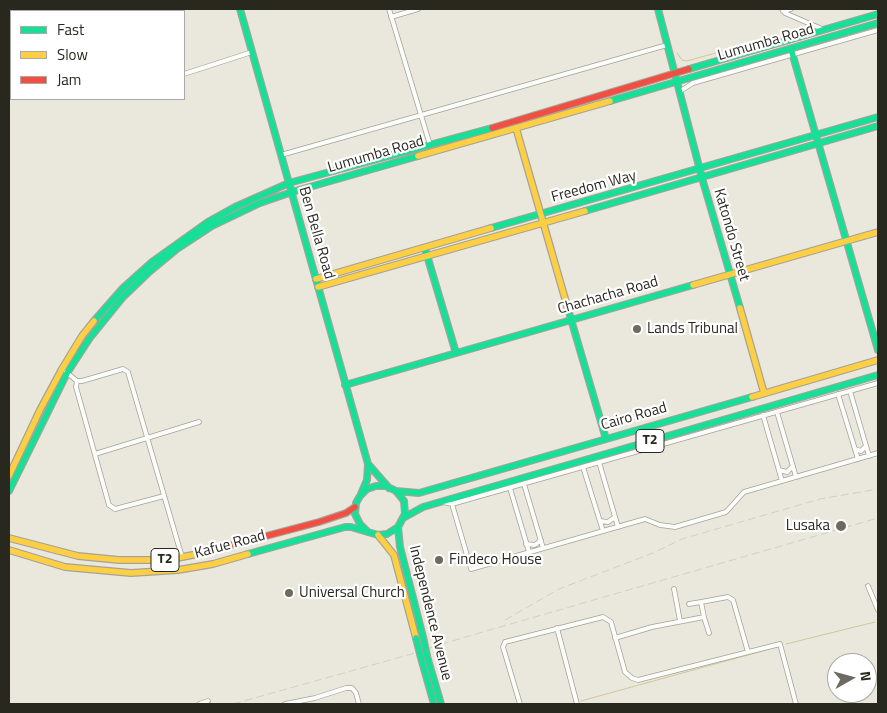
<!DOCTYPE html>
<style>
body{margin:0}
#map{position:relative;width:887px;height:713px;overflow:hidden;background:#eae8dc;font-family:"Titillium Web",sans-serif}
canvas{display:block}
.frame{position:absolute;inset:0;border:10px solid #29281f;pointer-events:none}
.legend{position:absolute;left:10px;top:10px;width:175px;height:90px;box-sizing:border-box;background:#fff;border:1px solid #a9a9a5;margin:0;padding:6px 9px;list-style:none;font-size:15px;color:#29281f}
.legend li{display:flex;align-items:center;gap:10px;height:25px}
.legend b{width:25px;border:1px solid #a9a9a5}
.north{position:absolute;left:827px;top:653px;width:50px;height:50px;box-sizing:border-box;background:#fff;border:1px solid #a9a9a5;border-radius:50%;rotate:83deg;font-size:14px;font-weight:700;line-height:20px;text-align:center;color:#29281f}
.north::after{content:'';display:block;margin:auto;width:18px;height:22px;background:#6d6b61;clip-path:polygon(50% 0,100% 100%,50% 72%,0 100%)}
</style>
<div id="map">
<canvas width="887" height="713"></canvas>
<div class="frame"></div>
<ul class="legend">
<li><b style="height:6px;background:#16e098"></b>Fast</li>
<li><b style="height:6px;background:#ffcf43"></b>Slow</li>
<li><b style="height:6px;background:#f24e42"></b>Jam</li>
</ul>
<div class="north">N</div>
</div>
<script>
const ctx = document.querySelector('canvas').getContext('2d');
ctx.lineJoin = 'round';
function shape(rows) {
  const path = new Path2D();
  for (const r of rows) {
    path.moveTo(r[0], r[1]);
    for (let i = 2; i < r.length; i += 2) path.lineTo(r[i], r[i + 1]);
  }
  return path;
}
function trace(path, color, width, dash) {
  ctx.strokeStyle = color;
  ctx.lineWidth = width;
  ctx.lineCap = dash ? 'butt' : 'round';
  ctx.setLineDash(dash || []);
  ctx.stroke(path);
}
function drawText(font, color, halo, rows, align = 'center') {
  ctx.font = font + ' "Titillium Web",sans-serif';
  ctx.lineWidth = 4.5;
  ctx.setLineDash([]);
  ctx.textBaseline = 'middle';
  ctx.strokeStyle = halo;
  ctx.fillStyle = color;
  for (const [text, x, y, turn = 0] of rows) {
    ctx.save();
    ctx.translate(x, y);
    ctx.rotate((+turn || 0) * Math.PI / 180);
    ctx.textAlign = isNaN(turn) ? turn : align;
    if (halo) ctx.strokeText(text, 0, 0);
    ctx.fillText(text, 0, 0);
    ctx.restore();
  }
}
trace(shape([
 [677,53,682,60,687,61,776,36],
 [786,644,875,622],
 [581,701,773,648]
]), '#cec897', 1);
const street = shape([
 [389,9,430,145],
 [782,9,785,13,822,29],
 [783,11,791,9],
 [391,17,418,9],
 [184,74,252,52],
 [679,92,693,83,878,30],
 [281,155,667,45],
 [66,372,77,381,76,387,109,505,115,509,164,496],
 [77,381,82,381,123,369,128,372,182,557],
 [850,391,869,456],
 [838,394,858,459],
 [777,412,796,477],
 [763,415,782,481],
 [855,449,861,451,866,446],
 [95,454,199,422],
 [599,462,618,527],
 [583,467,603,531],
 [779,470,787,472,793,466],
 [524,484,543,548],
 [510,488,529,552],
 [443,502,452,504,878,383],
 [452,504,471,569,645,519,660,525,675,527,726,512,744,492,878,453],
 [600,521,608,522,615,517],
 [526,544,535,545,541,540],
 [868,586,878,610],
 [674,589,680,621],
 [689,604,701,602],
 [704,617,709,633],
 [557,628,577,704],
 [615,638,652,627,704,617,701,602,728,597,733,600,748,652],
 [199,704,208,701],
 [285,704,315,698,346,688,352,688,356,693,359,704],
 [520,704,503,647,505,642,603,617,611,622,625,672,632,678,638,680,780,644,796,704]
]);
const fast = shape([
 [240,9,368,464,367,480,361,494],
 [658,9,702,178,740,308],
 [791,49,878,350],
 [689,69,878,14],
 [610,101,878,23],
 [585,211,878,126],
 [491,228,878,117],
 [426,252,456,353],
 [568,309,606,439],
 [94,321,123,288,152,262,208,222,235,207,289,183,492,128],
 [345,385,693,285],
 [368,464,389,488],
 [9,491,67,373,89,339,123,297,148,273,177,249,212,226,260,203,292,192,418,156],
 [396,491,419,493,752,397],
 [403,518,423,507,878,375],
 [398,527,400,547,423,637],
 [248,554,345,527,351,527,378,535,387,534,398,527,405,514,404,501,396,491,386,486,376,486,367,489,360,496,356,503,355,514,360,524,368,532],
 [427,656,441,704],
 [421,658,434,704]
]);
const slow = shape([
 [516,128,568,309],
 [418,156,610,101],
 [316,279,491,228],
 [693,285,878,232],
 [318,287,585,211],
 [740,308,764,393],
 [752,397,878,360],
 [9,476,40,410,62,369,82,336,94,321],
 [378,535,394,555,416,638],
 [9,538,78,556,119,560,166,560,198,554],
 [9,550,65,567,131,573,178,570,213,564,248,554]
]);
const jam = shape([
 [492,128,689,69],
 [198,554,319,522,346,513,355,507]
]);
trace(street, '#a4a399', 5.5);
trace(fast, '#a4a399', 8);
trace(slow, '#a4a399', 8);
trace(jam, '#a4a399', 8);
trace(street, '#fcfcfa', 4);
trace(fast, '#16e098', 5.5);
trace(slow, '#ffcf43', 5.5);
trace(jam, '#f24e42', 5.5);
trace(shape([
 [505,620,559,589,653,553,682,539,820,499,878,489],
 [233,704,408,655,462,638,878,518]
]), '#d0cecb', 1, [8, 4]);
const fastBridge = shape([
 [423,637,427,656],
 [416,638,421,658]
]);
trace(fastBridge, '#a4a399', 8, []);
trace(fastBridge, '#16e098', 5.5);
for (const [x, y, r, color] of [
 [637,329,5,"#6d6b61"],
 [841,526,6,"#6d6b61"],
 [439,560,5,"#6d6b61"],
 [289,593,5,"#6d6b61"]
]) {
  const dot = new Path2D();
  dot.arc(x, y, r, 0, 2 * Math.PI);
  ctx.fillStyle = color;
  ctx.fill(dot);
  trace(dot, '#fff', 2);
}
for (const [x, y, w] of [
 [650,441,28],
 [165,560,28]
]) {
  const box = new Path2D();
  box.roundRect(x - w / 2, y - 11.5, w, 23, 4);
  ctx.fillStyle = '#fff';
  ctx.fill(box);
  trace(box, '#29281f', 1);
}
drawText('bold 14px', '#29281f', null, [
 ["T2",650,441],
 ["T2",165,560]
]);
drawText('15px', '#29281f', '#fff', [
 ["Lumumba Road",766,43,-16],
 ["Lumumba Road",376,155,-16],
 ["Freedom Way",594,187,-15],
 ["Ben Bella Road",316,233,74],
 ["Katondo Street",731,235,74],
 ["Chachacha Road",608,296,-16],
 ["Cairo Road",634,417,-16],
 ["Kafue Road",230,545,-15],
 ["Independence Avenue",430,613,76]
]);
drawText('15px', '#29281f', '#fff', [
 ["Lands Tribunal",647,329],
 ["Lusaka",830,526,"right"],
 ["Findeco House",449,560],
 ["Universal Church",299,593]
], 'left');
</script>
